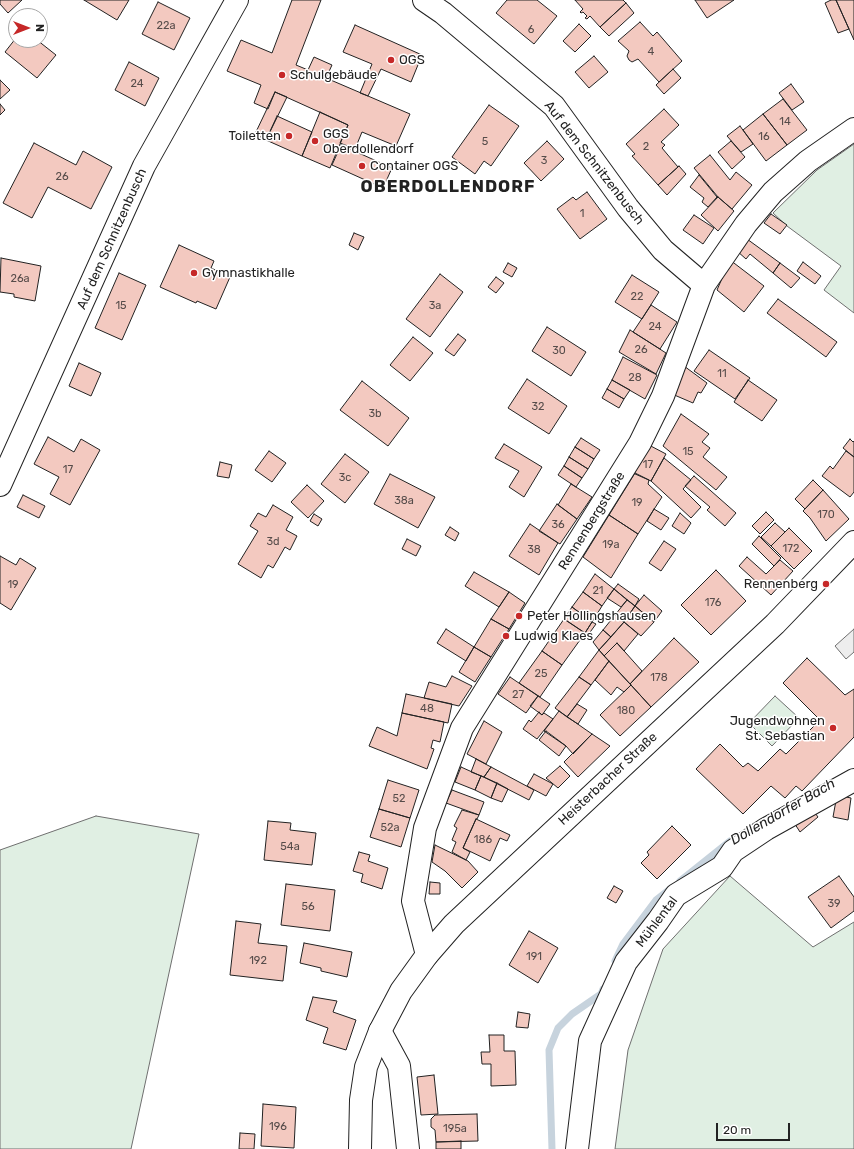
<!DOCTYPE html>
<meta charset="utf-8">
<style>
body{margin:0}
#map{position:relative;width:854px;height:1149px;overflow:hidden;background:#fff;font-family:Rubik,sans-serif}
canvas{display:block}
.north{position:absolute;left:8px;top:8px;width:40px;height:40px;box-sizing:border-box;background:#fff;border:1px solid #a7a7a7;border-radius:50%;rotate:90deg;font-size:11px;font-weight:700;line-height:16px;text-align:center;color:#222}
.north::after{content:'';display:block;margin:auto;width:14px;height:18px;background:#c62828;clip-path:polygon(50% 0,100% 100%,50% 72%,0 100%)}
.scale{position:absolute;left:716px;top:1123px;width:74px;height:18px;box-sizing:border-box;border:2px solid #222;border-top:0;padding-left:5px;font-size:12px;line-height:14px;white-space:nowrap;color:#222;-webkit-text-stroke:3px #fff;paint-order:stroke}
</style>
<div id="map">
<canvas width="854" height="1149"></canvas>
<div class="north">N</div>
<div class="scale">20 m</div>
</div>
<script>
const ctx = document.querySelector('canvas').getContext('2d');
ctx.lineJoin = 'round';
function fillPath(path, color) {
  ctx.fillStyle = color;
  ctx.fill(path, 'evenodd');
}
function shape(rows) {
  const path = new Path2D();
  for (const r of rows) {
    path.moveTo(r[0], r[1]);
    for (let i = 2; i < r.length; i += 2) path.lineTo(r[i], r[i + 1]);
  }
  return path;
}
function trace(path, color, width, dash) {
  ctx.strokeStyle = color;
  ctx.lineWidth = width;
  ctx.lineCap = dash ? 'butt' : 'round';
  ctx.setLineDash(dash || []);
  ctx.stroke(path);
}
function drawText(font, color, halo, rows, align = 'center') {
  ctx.font = font + ' Rubik,sans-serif';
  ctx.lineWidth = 3;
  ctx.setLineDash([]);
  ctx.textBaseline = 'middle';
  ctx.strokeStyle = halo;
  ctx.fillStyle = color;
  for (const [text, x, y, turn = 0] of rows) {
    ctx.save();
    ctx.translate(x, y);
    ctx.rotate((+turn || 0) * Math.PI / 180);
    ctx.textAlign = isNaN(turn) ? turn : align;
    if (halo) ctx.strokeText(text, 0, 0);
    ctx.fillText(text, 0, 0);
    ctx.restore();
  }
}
const green = shape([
 [854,144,854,313,824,290,841,266,787,226,773,213,817,170,854,144],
 [775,696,799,718,772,746,749,723,775,696],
 [96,816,199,834,131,1149,0,1149,0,850,96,816],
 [730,876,813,947,854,922,854,1149,615,1149,628,1050,663,949,730,876]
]);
fillPath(green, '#e0efe3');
trace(green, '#6f6f6f', 1);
const parking = shape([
 [854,629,854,652,846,659,835,646,854,629]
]);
fillPath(parking, '#ededed');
trace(parking, '#6f6f6f', 1);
trace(shape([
 [680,881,730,841],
 [615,961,623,944,656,900,670,889],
 [552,1149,549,1050,558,1028,572,1014,601,994,603,989]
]), '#c7d3dd', 7);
const building = shape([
 [0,0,22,0,8,13,0,4,0,0],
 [84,0,129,0,117,20,84,0],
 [292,0,321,0,296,65,308,70,314,57,332,65,326,78,410,114,396,146,362,132,355,149,340,143,348,125,275,92,268,109,254,103,261,85,227,71,241,40,272,53,292,0],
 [507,0,537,0,557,16,534,44,496,13,507,0],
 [575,0,623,0,626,3,600,27,590,16,587,19,585,18,587,16,583,12,581,13,580,12,583,9,575,0],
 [695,0,734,0,707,18,695,0],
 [831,0,836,0,849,29,838,33,825,3,831,0],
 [836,0,854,0,854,40,849,29,836,0],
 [158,2,190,18,174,50,142,34,158,2],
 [626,3,634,13,609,36,600,27,626,3],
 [640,22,653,36,657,32,682,61,659,82,638,59,632,62,629,60,627,56,629,51,618,41,640,22],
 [579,24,591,36,575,52,563,41,579,24],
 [355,25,422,55,411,82,381,69,368,96,360,93,372,64,343,52,355,25],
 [16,38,16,40,37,40,56,55,37,78,5,52,16,38],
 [594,56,608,72,589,88,575,72,594,56],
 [129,62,159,78,145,106,115,90,129,62],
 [673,69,681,78,664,94,656,85,673,69],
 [0,80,10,90,0,99,0,80],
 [791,84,804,102,792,110,779,93,791,84],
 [275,92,287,97,266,140,255,134,275,92],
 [783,99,807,130,787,145,763,114,783,99],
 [0,104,5,110,0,115,0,104],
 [489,105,519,126,491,166,484,161,475,174,452,157,489,105],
 [664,109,679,125,661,142,665,145,662,148,678,167,658,185,632,156,635,154,626,144,664,109],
 [320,112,348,125,330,168,302,156,320,112],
 [763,114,787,145,766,161,743,130,763,114],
 [277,116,312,132,302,156,266,140,277,116],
 [740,126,753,144,741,152,727,136,740,126],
 [547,141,564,159,541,181,524,163,547,141],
 [731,141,745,157,732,169,718,152,731,141],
 [34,143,76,165,83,151,112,167,91,209,48,187,32,218,3,203,34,143],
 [341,145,392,168,383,188,332,165,341,145],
 [710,155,730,180,736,172,752,185,732,209,718,197,694,168,710,155],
 [679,166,686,174,667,195,658,185,679,166],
 [699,175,717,197,708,207,702,202,704,198,690,187,699,175],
 [587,192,607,219,580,239,557,209,573,197,576,200,587,192],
 [718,197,734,211,718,231,701,215,718,197],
 [771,214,787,225,780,234,764,223,771,214],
 [694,215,714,228,703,244,683,230,694,215],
 [354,233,364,237,358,250,349,245,354,233],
 [747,239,780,263,773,273,750,254,746,259,737,251,747,239],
 [179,245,214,261,211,268,230,277,216,309,197,301,196,303,160,287,179,245],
 [1,258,41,266,35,301,14,297,14,294,0,292,1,258],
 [730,260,764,286,744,312,717,290,730,260],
 [803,262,821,276,815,284,797,271,803,262],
 [508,263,517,268,512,277,503,272,508,263],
 [780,263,800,278,791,288,773,273,780,263],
 [119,273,146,285,122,340,95,328,119,273],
 [440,274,463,292,430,337,406,319,440,274],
 [632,275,659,292,642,319,615,302,632,275],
 [496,277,504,283,496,293,488,287,496,277],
 [778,299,837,342,826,357,767,313,778,299],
 [651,305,677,322,660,349,633,332,651,305],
 [547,327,586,352,571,376,532,351,547,327],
 [630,330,666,353,656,374,619,352,630,330],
 [458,334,466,340,454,356,445,350,458,334],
 [413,337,433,353,410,381,390,365,413,337],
 [709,350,750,378,735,399,694,371,709,350],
 [623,357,657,375,645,399,612,380,623,357],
 [79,363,101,373,91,396,69,386,79,363],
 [684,366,707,383,701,393,698,392,693,403,672,394,684,366],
 [527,379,567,406,549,434,508,408,527,379],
 [612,380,630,390,624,399,607,389,612,380],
 [748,380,777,400,762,421,734,402,748,380],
 [362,381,409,418,388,446,340,410,362,381],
 [607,389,624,399,619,408,602,398,607,389],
 [681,414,709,434,702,442,710,448,703,457,727,477,716,490,663,446,681,414],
 [48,437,74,452,81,439,100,450,70,505,50,494,59,477,34,464,48,437],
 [581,438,600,450,594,459,575,447,581,438],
 [850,439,853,442,854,441,854,457,843,448,850,439],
 [504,444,542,467,524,497,509,487,519,471,495,458,504,444],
 [647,444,666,454,651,481,633,473,647,444],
 [575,447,594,459,588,469,569,457,575,447],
 [269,451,286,463,272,482,255,470,269,451],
 [846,451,854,457,854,492,850,497,822,476,830,466,833,469,846,451],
 [345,454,369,472,345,503,321,484,345,454],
 [569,457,588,469,582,478,564,466,569,457],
 [664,458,691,480,683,489,701,507,691,518,651,481,664,458],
 [220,462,232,465,229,478,217,476,220,462],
 [564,466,582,478,576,487,558,475,564,466],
 [635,473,649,480,648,484,662,497,638,534,609,515,635,473],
 [390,474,435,497,418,528,374,504,390,474],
 [694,476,736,513,725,526,707,510,710,507,685,486,694,476],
 [813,480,823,490,805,509,795,499,813,480],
 [571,484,592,497,577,519,558,505,571,484],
 [307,485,324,501,308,518,291,502,307,485],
 [823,490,849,519,826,541,810,518,803,511,823,490],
 [23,495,45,506,39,518,17,507,23,495],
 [557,504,577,519,560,544,539,531,557,504],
 [273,505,293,517,286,530,297,536,290,550,285,547,273,568,268,565,261,578,238,564,258,531,250,526,258,513,266,517,273,505],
 [654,509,669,518,661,530,647,521,654,509],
 [766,512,774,520,760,534,752,526,766,512],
 [680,513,691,523,684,534,672,526,680,513],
 [314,514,322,519,318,526,310,521,314,514],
 [609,515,638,534,611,578,583,557,609,515],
 [775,523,785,532,771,546,761,537,775,523],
 [530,524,558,543,539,575,509,556,530,524],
 [450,527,459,533,455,541,445,535,450,527],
 [789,528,812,551,794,569,771,546,789,528],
 [759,536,781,558,774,566,752,544,759,536],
 [407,539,421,546,416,556,402,549,407,539],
 [664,541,676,549,661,571,649,563,664,541],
 [0,556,16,565,20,558,36,568,11,610,0,603,0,556],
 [747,557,766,574,780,560,793,571,771,595,739,566,747,557],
 [716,570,746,601,711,635,681,605,716,570],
 [474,572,509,592,499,607,465,586,474,572],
 [595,574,614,589,602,606,583,592,595,574],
 [618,584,639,599,635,606,614,589,618,584],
 [614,589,627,600,621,607,607,598,614,589],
 [509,592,525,603,509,629,491,619,509,592],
 [583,592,602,606,592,622,572,607,583,592],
 [644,595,662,611,654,622,635,606,644,595],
 [627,600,635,606,624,622,615,615,627,600],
 [635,606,654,622,641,636,624,622,635,606],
 [572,607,592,622,585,633,564,619,572,607],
 [615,615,624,622,611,637,603,630,615,615],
 [491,619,509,629,491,657,474,647,491,619],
 [564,619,585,633,562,665,542,651,564,619],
 [592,622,596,624,588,635,585,633,592,622],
 [624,622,638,634,624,651,617,643,604,656,599,650,624,622],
 [446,629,474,647,466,661,437,643,446,629],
 [603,630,611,637,599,650,593,642,603,630],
 [674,638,699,662,651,707,630,684,674,638],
 [617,643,642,671,630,684,604,656,617,643],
 [474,647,491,657,475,682,459,672,474,647],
 [599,650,609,661,591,685,579,677,599,650],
 [542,651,562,665,540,697,519,683,542,651],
 [807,658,845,695,854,689,854,737,802,791,796,786,785,798,771,786,743,814,696,769,720,744,743,767,748,763,758,771,780,749,786,754,820,720,783,683,807,658],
 [609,661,631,685,624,692,617,687,611,695,595,680,609,661],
 [452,676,472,686,459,706,424,698,429,682,446,687,452,676],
 [510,677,538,696,526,713,498,694,510,677],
 [579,677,591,685,567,717,555,708,579,677],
 [631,685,651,707,620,736,600,715,631,685],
 [406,694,452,704,448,723,402,713,406,694],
 [538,696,550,704,542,715,530,706,538,696],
 [577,704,587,710,578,724,567,717,577,704],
 [559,711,592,734,573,754,566,746,544,731,559,711],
 [539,712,542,715,544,713,553,719,537,739,523,729,529,720,531,722,539,712],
 [402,713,444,722,440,742,433,740,431,748,434,749,427,769,369,746,377,727,397,736,402,713],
 [484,721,502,732,486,764,467,754,484,721],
 [546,731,566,746,559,756,539,740,546,731],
 [592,734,610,746,578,777,564,762,592,734],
 [476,759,491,767,484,777,471,772,476,759],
 [560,766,570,776,558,788,546,778,560,766],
 [461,767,481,776,475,790,455,782,461,767],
 [491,767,534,790,529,800,484,777,491,767],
 [534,774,553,784,546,796,527,786,534,774],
 [481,776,497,783,491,798,475,790,481,776],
 [388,780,419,790,410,818,379,809,388,780],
 [497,783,508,789,502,802,491,798,497,783],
 [452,790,484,802,479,815,446,803,452,790],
 [837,795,851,798,848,820,833,817,837,795],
 [379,809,410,818,401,847,370,837,379,809],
 [812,809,818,817,800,832,793,821,812,809],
 [462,810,479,815,477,819,476,819,463,848,470,852,466,860,452,852,456,842,452,840,457,828,454,826,462,810],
 [476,819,510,835,507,841,500,838,490,861,463,848,476,819],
 [268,821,291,823,290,830,316,833,312,865,264,860,268,821],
 [672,826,691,845,657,879,641,863,649,855,647,852,672,826],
 [435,845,468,861,478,872,462,888,445,871,432,862,435,845],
 [359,852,370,855,368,861,388,868,382,889,361,882,363,874,353,871,359,852],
 [839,876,854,897,854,911,831,928,808,897,839,876],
 [430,882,440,883,440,894,429,894,430,882],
 [286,884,335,890,330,931,281,925,286,884],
 [614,886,623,891,616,903,607,898,614,886],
 [236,921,261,924,258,943,287,946,283,981,230,975,236,921],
 [529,931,558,948,538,983,509,965,529,931],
 [304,943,352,952,347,977,321,971,321,968,300,963,304,943],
 [313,997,337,1001,333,1012,356,1020,346,1050,323,1043,328,1028,306,1020,313,997],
 [518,1012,530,1014,528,1028,516,1027,518,1012],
 [489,1035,504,1035,504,1051,515,1051,516,1085,491,1086,491,1064,482,1064,481,1052,490,1052,489,1035],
 [434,1075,438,1114,421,1115,417,1077,434,1075],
 [263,1104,296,1107,294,1148,261,1146,263,1104],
 [477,1114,478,1141,436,1142,435,1130,431,1127,431,1119,435,1115,477,1114],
 [240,1133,255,1134,254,1149,239,1149,240,1133],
 [461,1141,461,1149,436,1149,436,1142,461,1141]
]);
fillPath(building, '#f3c9c0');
trace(building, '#222', 1);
const minor = shape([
 [424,0,443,13,554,106,628,208,663,250,704,285],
 [0,485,144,166,237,0],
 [427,955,413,901,425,828,462,728,640,443,663,396,704,285,746,224,773,192,808,161,854,129],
 [380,1031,399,1066,408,1149],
 [577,1149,590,1041,626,962,658,921,676,895,722,867,733,851,766,829,854,780]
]);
const secondary = shape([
 [360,1149,361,1100,366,1067,380,1031,401,991,427,955,454,924,775,624,854,542]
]);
trace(minor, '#222', 24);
trace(secondary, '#222', 24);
trace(minor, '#fff', 22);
trace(secondary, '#fff', 22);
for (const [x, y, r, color] of [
 [391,60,4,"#c62828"],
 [282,75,4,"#c62828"],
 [289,136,4,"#c62828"],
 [315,141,4,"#c62828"],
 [362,166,4,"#c62828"],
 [194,273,4,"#c62828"],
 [826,584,4,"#c62828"],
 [519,616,4,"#c62828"],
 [506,636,4,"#c62828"],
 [833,728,4,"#c62828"]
]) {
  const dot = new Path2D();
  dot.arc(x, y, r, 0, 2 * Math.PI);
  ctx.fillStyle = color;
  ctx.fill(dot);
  trace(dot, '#fff', 1.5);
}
drawText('11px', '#564c4a', null, [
 ["22a",166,26],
 ["6",531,30],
 ["4",651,52],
 ["24",137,84],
 ["14",785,122],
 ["16",764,137],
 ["5",485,142],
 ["2",646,147],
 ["3",544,161],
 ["26",62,177],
 ["1",582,214],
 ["26a",20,279],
 ["22",637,297],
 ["15",121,306],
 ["3a",435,306],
 ["24",655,327],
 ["26",641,350],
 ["30",559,351],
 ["11",722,374],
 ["28",635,378],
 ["32",538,407],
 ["3b",375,414],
 ["15",688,452],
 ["17",648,465],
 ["17",68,470],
 ["3c",345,478],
 ["38a",404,501],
 ["19",637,503],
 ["170",826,515],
 ["36",558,525],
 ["3d",273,542],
 ["19a",611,545],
 ["172",791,549],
 ["38",534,550],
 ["19",13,585],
 ["21",598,591],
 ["176",713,603],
 ["25",541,674],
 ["178",659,678],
 ["27",518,695],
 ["48",427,709],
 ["180",626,711],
 ["52",399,799],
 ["52a",390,828],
 ["186",483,840],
 ["54a",290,847],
 ["39",834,904],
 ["56",308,907],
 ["191",534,957],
 ["192",258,961],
 ["196",278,1127],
 ["195a",455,1129]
]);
drawText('13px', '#222', '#fff', [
 ["OGS",399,60],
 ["Schulgebäude",290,75],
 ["GGS",323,134],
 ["Oberdollendorf",323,149],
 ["Toiletten",281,136,"right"],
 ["Container OGS",370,166],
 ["Gymnastikhalle",202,273],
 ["Rennenberg",818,584,"right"],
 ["Peter Hollingshausen",527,616],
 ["Ludwig Klaes",514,636],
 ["Jugendwohnen",825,721,"right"],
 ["St. Sebastian",825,736,"right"]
], 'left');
drawText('13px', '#222', '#fff', [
 ["Auf dem Schnitzenbusch",594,163,52],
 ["Auf dem Schnitzenbusch",112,239,-66],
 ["Rennenbergstraße",592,521,-58],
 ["Heisterbacher Straße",608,779,-43],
 ["Mühlental",657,922,-53]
]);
drawText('italic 14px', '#222', '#fff', [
 ["Dollendorfer Bach",783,812,-30]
]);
ctx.letterSpacing = '1px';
drawText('bold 17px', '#222', '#fff', [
 ["OBERDOLLENDORF",448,187]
]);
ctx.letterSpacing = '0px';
</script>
